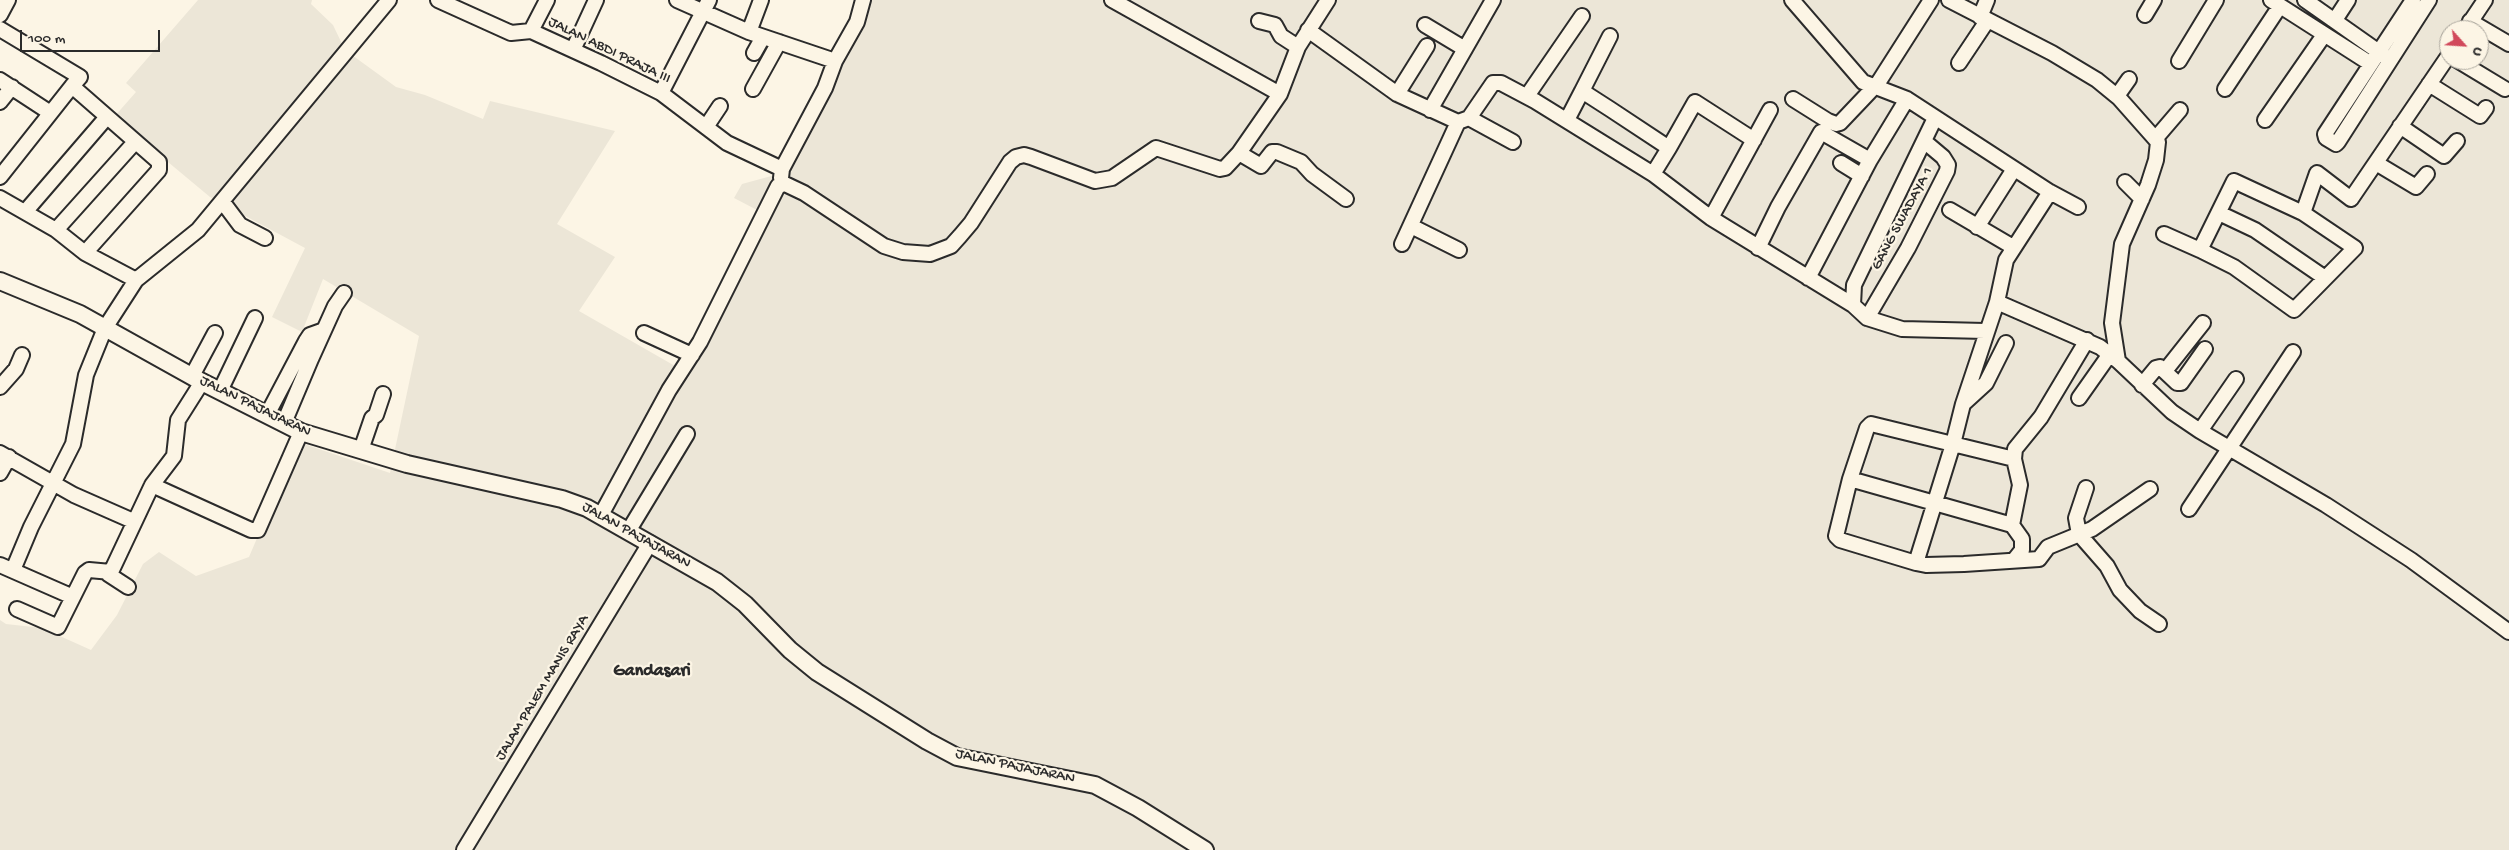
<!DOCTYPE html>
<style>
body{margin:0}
#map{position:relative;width:2509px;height:850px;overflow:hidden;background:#fcf5e5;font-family:"Gochi Hand",sans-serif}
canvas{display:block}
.north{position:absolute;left:2439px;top:20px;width:50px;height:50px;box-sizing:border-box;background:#fcf5e5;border:1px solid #a8a49b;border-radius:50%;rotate:116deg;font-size:14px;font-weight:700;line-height:20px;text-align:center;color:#2b2b2b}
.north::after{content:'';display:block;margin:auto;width:18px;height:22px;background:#d1495b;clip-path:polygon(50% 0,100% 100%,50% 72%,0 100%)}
.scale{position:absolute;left:20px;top:30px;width:140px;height:22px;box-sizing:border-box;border:2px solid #2b2b2b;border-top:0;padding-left:6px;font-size:15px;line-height:18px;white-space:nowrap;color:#2b2b2b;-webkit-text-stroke:4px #fcf5e5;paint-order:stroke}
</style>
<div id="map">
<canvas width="2509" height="850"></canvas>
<div class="north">U</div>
<div class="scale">100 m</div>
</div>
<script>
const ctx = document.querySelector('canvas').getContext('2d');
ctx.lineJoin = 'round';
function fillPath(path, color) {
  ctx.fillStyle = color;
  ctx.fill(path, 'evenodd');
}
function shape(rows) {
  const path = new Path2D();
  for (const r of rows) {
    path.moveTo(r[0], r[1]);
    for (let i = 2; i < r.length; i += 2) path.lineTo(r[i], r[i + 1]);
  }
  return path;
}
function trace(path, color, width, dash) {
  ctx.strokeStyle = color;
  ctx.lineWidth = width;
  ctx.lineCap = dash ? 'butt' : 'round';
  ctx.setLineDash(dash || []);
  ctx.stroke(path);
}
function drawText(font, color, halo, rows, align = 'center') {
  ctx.font = font + ' "Gochi Hand",sans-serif';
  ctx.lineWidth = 4.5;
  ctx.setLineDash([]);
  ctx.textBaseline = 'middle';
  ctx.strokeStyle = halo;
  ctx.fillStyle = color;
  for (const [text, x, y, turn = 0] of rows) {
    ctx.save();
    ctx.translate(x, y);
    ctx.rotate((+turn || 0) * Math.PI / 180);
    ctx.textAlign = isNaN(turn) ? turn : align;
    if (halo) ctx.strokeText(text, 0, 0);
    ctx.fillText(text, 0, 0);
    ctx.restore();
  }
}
fillPath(shape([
 [198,0,312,0,311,4,333,25,345,50,396,87,425,95,483,119,490,101,615,131,557,224,615,257,579,311,682,370,759,211,734,198,742,184,786,172,837,74,862,13,863,0,2509,0,2509,850,0,850,0,620,6,624,42,628,91,650,117,615,143,564,159,552,196,576,249,557,298,442,390,473,419,336,323,279,302,332,272,317,305,248,210,197,114,117,136,92,126,83],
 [2449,30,2479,30,2479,60,2449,60]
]), '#ece6d7');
const minor = shape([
 [438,0,511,33,531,31,601,63,661,93,727,143,782,169],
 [677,0,749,32,835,61],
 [1112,0,1280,94],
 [1792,0,1863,82,1907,99,2050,192,2078,207],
 [1949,0,2052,53,2097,80,2119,98,2158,142,2156,160,2148,185,2122,244,2112,323,2118,361],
 [2271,0,2371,64],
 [2305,0,2386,57],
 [2413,0,2325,134,2326,138,2336,144,2338,142,2429,0],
 [0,15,8,0],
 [2145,15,2154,0],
 [1980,17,1987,0],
 [2335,20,2348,0],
 [1259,21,1275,25,1281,36,1298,47],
 [2470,21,2509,44],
 [1425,25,1465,49],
 [0,29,80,77,72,86],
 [1308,30,1397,94,1458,122,1469,118,1493,83,1501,83,1535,101,1653,174,1711,218,1853,305,1867,318,1902,329,1985,331],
 [2465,30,2485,0],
 [531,31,547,0],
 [749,32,761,0],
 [573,50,596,0],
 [754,53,763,37],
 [2457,60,2505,89],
 [2179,61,2216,0],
 [1959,63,1987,21],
 [0,80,49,112],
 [2429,84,2480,116,2486,108],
 [753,89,779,42],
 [2225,89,2280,6],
 [1582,91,1610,36],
 [661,93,709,0],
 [1397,94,1427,46],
 [1527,96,1582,16],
 [2117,96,2129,79],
 [1793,99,1828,121,1836,124,1840,123,1878,83,1931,0],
 [0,102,12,87],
 [1430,110,1493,0],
 [1469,118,1513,142],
 [1567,120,1582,91,1610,109,1669,148,1653,174],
 [2265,120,2324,35],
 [2400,126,2444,156,2457,141],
 [706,127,720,106],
 [2156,138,2180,110],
 [1669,148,1695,102,1754,140],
 [1239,153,1261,166,1272,152,1277,152,1301,162,1312,174,1346,199],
 [1841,163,1862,176],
 [2376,163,2416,187,2427,174],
 [0,177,72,86,159,162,159,170,85,253],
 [781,178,782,169,825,88,835,61,857,22,863,0],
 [2234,181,2303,213,2355,248,2294,310,2234,267,2200,250,2234,181],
 [2125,182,2142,199],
 [0,198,56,230,85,253,136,280],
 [222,201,240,225,265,238],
 [1950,210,2013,247],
 [25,212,106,118],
 [2219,213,2255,230,2325,278],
 [2303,213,2317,173,2351,199,2449,55],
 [1711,218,1770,110],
 [1411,226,1459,250],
 [1977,227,2014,169],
 [56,230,135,142],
 [2164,234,2200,250],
 [1402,244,1458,122],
 [1758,248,1778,207,1821,132,1870,160],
 [1808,278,1870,160,1907,99],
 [1997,302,2006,260,2050,192],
 [1853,305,1854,285,1935,118],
 [1867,318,1908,248,1947,171,1948,165,1943,157,1924,141],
 [644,333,692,355],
 [2165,371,2203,323],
 [192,376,215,333],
 [2142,385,2156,368,2160,367,2177,383,2181,383,2205,349],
 [0,387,16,369,22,355],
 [220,391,255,318],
 [2079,398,2110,354],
 [1963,404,1986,383,2006,343],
 [267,415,306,341,310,335,324,330],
 [284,423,311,359,335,306,344,293],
 [2200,431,2236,379],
 [361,450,372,418,376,415,383,394],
 [0,453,74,495,133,521],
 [0,473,9,457],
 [1850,479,2012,525,2022,539,2022,550,2014,560],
 [152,485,174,456,178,420,202,382],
 [2086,488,2076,518,2079,534,2107,566,2120,590,2140,611,2159,624],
 [2150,489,2092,529,2048,547,2039,559,1964,564,1926,565,1916,563,1953,444,1963,404,1997,302,2100,347,2118,361,2172,412,2200,431,2326,505,2411,560,2509,632],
 [2189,509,2293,352],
 [601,515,669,390,700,342,778,186,785,184,804,193,884,246,903,252,930,254,951,246,960,236,971,223,1010,162,1016,157,1024,155,1031,157,1095,181,1112,178,1156,148,1220,169,1225,168,1239,153,1280,94,1298,47,1328,0],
 [2012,525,2020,485,2014,459,2015,449,2041,417,2087,340],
 [629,530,687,434],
 [1916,563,1840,540,1836,536,1850,479,1867,428,1871,424,2014,459],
 [0,565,73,597],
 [13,570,31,527,73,444,86,375,105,328,136,280,198,230,389,0],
 [108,574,128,587],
 [17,609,58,627,85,573,89,570,111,572,152,485,251,530,258,530,301,432],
 [464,850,650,543]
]);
const major = shape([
 [0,281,80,314,202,382,301,432,407,464,562,499,587,508,717,582,745,604,790,650,817,672,927,741,957,757,1095,785,1138,808,1205,850]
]);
trace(minor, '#2b2b2b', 18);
trace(major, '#2b2b2b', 20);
trace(minor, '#fcf5e5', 14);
trace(major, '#fcf5e5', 16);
drawText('15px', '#2b2b2b', '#fcf5e5', [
 ["JALAN ABDI PRAJA III",609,51,26],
 ["GANG SWADAYA 1",1903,219,-62],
 ["JALAN PAJAJARAN",255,407,26],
 ["JALAN PAJAJARAN",636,536,29],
 ["JALAM PALEM MANIS RAYA",543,688,-59],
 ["JALAN PAJAJARAN",1015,767,12]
]);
drawText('bold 18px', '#2b2b2b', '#fcf5e5', [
 ["Gandasari",652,672]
]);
</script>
